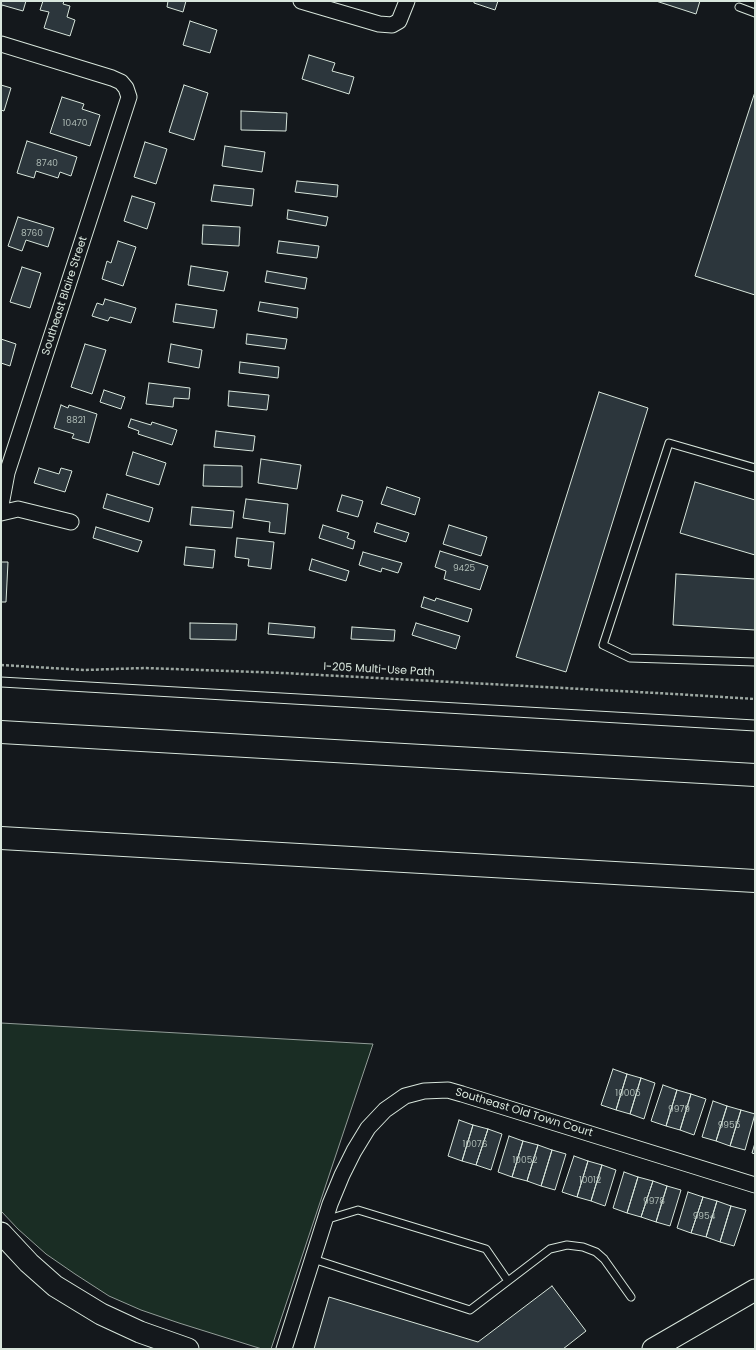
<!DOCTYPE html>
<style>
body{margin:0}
#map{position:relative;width:756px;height:1350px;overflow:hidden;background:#14181c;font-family:Poppins,sans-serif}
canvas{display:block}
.frame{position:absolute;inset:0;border:2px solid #d8e6dc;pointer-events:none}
</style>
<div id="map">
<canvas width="756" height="1350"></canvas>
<div class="frame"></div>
</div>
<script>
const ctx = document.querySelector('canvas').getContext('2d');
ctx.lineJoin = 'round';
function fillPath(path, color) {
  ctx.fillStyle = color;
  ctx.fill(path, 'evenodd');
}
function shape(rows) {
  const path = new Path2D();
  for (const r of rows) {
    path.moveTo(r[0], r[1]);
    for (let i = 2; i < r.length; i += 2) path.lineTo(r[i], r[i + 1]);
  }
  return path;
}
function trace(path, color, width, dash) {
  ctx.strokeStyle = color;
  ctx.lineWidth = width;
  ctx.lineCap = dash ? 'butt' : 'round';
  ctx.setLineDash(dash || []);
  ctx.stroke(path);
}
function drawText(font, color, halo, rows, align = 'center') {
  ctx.font = font + ' Poppins,sans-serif';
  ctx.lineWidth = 3;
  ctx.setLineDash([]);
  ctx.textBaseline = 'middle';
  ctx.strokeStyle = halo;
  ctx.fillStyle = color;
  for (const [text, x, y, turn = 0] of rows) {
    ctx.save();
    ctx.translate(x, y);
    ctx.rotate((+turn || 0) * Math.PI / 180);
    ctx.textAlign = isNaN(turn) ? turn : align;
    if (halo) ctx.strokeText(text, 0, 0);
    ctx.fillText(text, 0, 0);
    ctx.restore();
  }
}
const green = shape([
 [1,1023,373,1044,271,1349,262,1349,179,1323,141,1310,109,1296,75,1274,46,1254,18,1229,1,1211,1,1023]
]);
fillPath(green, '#1a2d24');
trace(green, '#939e99', 1);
const building = shape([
 [1,1,26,1,23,11,2,5,1,9,1,1],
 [43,1,64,1,63,4,70,6,67,17,75,20,70,36,44,28,49,12,40,10,43,1],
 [168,1,186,1,183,12,167,7,168,1],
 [474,1,498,1,495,10,474,3,474,1],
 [656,1,700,1,696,14,656,1],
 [190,21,217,30,210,53,183,45,190,21],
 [309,55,335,63,332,71,354,77,349,94,302,79,309,55],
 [1,85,11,88,4,111,1,110,1,85],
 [184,85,208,93,194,140,169,132,184,85],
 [755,92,755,295,695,276,755,92],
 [62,97,84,104,82,109,100,115,90,146,50,133,62,97],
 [241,111,287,113,286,131,241,130,241,111],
 [27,141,77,157,71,176,60,172,58,178,36,171,34,178,17,173,27,141],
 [145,142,167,149,156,184,134,177,145,142],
 [225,146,265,152,262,172,222,166,225,146],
 [297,181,338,185,337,197,295,192,297,181],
 [214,185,254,189,252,206,211,201,214,185],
 [132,196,155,203,147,229,124,221,132,196],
 [288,210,328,217,326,226,287,219,288,210],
 [18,217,54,228,48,247,26,240,22,251,8,246,18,217],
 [203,225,240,227,239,246,202,244,203,225],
 [118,241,136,247,123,286,102,279,107,261,111,263,118,241],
 [279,241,319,246,317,258,277,253,279,241],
 [191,266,228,272,224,291,188,285,191,266],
 [22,267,41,273,30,308,10,302,22,267],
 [267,271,307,278,305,289,265,282,267,271],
 [105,299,136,308,131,323,110,317,108,321,92,316,97,303,103,305,105,299],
 [260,302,298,308,297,318,258,311,260,302],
 [176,304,217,310,214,328,173,322,176,304],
 [247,334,287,339,285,349,246,344,247,334],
 [1,339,16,344,10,366,1,363,1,339],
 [85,344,106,350,92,394,71,387,85,344],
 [171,344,202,350,199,368,168,362,171,344],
 [240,362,279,367,278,378,239,373,240,362],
 [149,383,190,388,189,399,174,398,173,407,146,404,149,383],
 [104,390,125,397,121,409,100,402,104,390],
 [229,391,269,395,267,410,228,406,229,391],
 [599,392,648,408,566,672,516,657,599,392],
 [61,405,68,408,69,405,97,414,89,443,72,438,74,434,54,428,61,405],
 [131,419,151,425,152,422,177,430,172,445,138,434,139,431,128,427,131,419],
 [216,431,255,436,253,451,214,447,216,431],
 [133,452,166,463,159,485,126,475,133,452],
 [261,459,301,465,297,489,258,483,261,459],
 [204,465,242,466,242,487,203,486,204,465],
 [39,468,59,474,61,468,72,471,65,492,34,483,39,468],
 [695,482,755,500,755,555,680,533,695,482],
 [387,487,420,498,415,515,381,504,387,487],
 [107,494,153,508,149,522,103,508,107,494],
 [342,495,363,501,358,517,337,511,342,495],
 [246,499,288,504,285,534,269,532,270,522,243,518,246,499],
 [192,507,234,511,232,528,190,525,192,507],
 [377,523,409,533,406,542,374,532,377,523],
 [323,525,349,533,347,538,355,541,353,549,319,538,323,525],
 [449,525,487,537,481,556,443,544,449,525],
 [96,527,142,541,138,552,93,538,96,527],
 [237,538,274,542,271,569,248,566,249,559,235,557,237,538],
 [186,547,215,550,213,568,184,565,186,547],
 [440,551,488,566,480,590,444,579,446,571,435,567,440,551],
 [363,552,402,563,398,573,382,568,381,572,359,565,363,552],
 [312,559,349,571,346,581,309,570,312,559],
 [1,562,8,562,6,602,1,602,1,562],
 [676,574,755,579,755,630,673,625,676,574],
 [424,597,435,601,436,598,472,609,468,622,421,607,424,597],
 [190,623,237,624,236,640,190,639,190,623],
 [269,623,315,627,314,638,268,634,269,623],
 [416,623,460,636,456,649,412,635,416,623],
 [352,627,395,630,394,641,351,639,352,627],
 [613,1069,627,1074,616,1110,601,1105,613,1069],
 [627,1074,641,1078,630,1114,616,1110,627,1074],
 [641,1078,655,1083,644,1119,630,1114,641,1078],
 [663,1085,677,1090,666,1126,651,1121,663,1085],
 [677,1090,691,1094,680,1130,666,1126,677,1090],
 [691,1094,706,1099,694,1135,680,1130,691,1094],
 [713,1101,727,1106,716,1141,702,1137,713,1101],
 [727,1106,741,1110,730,1146,716,1141,727,1106],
 [741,1110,755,1114,745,1150,730,1146,741,1110],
 [459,1120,473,1125,462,1161,448,1156,459,1120],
 [473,1125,488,1129,476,1165,462,1161,473,1125],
 [488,1129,502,1134,491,1170,476,1165,488,1129],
 [509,1136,523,1141,512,1177,498,1172,509,1136],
 [523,1141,538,1145,527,1181,512,1177,523,1141],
 [755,1143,755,1154,752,1153,755,1143],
 [538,1145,552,1150,541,1186,527,1181,538,1145],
 [552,1150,566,1154,555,1190,541,1186,552,1150],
 [574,1156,588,1161,577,1197,562,1192,574,1156],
 [588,1161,602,1165,591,1201,577,1197,588,1161],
 [602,1165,616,1170,605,1206,591,1201,602,1165],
 [624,1172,638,1177,627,1213,613,1208,624,1172],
 [638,1177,653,1181,641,1217,627,1213,638,1177],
 [653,1181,667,1186,656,1222,641,1217,653,1181],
 [667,1186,681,1190,670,1226,656,1222,667,1186],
 [688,1192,703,1197,691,1233,677,1228,688,1192],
 [703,1197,717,1201,706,1237,691,1233,703,1197],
 [717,1201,731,1206,720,1242,706,1237,717,1201],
 [731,1206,746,1210,734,1246,720,1242,731,1206],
 [552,1286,586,1331,563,1349,314,1349,329,1297,478,1342,552,1286]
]);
fillPath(building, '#2c363c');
trace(building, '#d8e6dc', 1);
const lane = shape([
 [739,7,755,13],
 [755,468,669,443,603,645,630,658,755,662],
 [325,1220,358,1210,486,1249,508,1281],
 [313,1259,470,1310,550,1249,567,1245,583,1247,596,1252,604,1259,631,1297]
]);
const street = shape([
 [301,1,379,24,392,25,399,21,407,1],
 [1,44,112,78,121,82,126,88,129,97,7,473,1,505],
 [1,513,18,509,71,522],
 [284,1349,330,1204,342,1175,354,1151,368,1128,385,1110,405,1096,424,1091,448,1090,462,1094,755,1185]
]);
const secondary = shape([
 [1,1233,29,1263,55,1286,101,1314,140,1332,188,1349],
 [653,1349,755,1290]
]);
const highway = shape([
 [1,732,755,775],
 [1,838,755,881]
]);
trace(lane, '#d8e6dc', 9);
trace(street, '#d8e6dc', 17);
trace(secondary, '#d8e6dc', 23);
trace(highway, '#d8e6dc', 24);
trace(shape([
 [1,665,85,670,145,668,284,673,675,694,755,699]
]), '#9da8a2', 2.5, [3, 2]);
trace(lane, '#14181c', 7);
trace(street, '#14181c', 15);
trace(secondary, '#14181c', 21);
trace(highway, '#14181c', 22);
trace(shape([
 [1,677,755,720],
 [1,687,755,731]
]), '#d8e6dc', 1);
drawText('9px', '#adbab4', null, [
 ["10470",75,124],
 ["8740",47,164],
 ["8760",32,234],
 ["8821",76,421],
 ["9425",464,569],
 ["10005",628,1094],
 ["9979",679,1110],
 ["9955",729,1126],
 ["10076",475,1145],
 ["10052",525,1161],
 ["10012",590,1181],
 ["9978",654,1202],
 ["9954",704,1217]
]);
drawText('11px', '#d8e6dc', '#14181c', [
 ["Southeast Blaire Street",65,296,-72],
 ["I-205 Multi-Use Path",379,670,3],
 ["Southeast Old Town Court",524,1113,17]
]);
</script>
